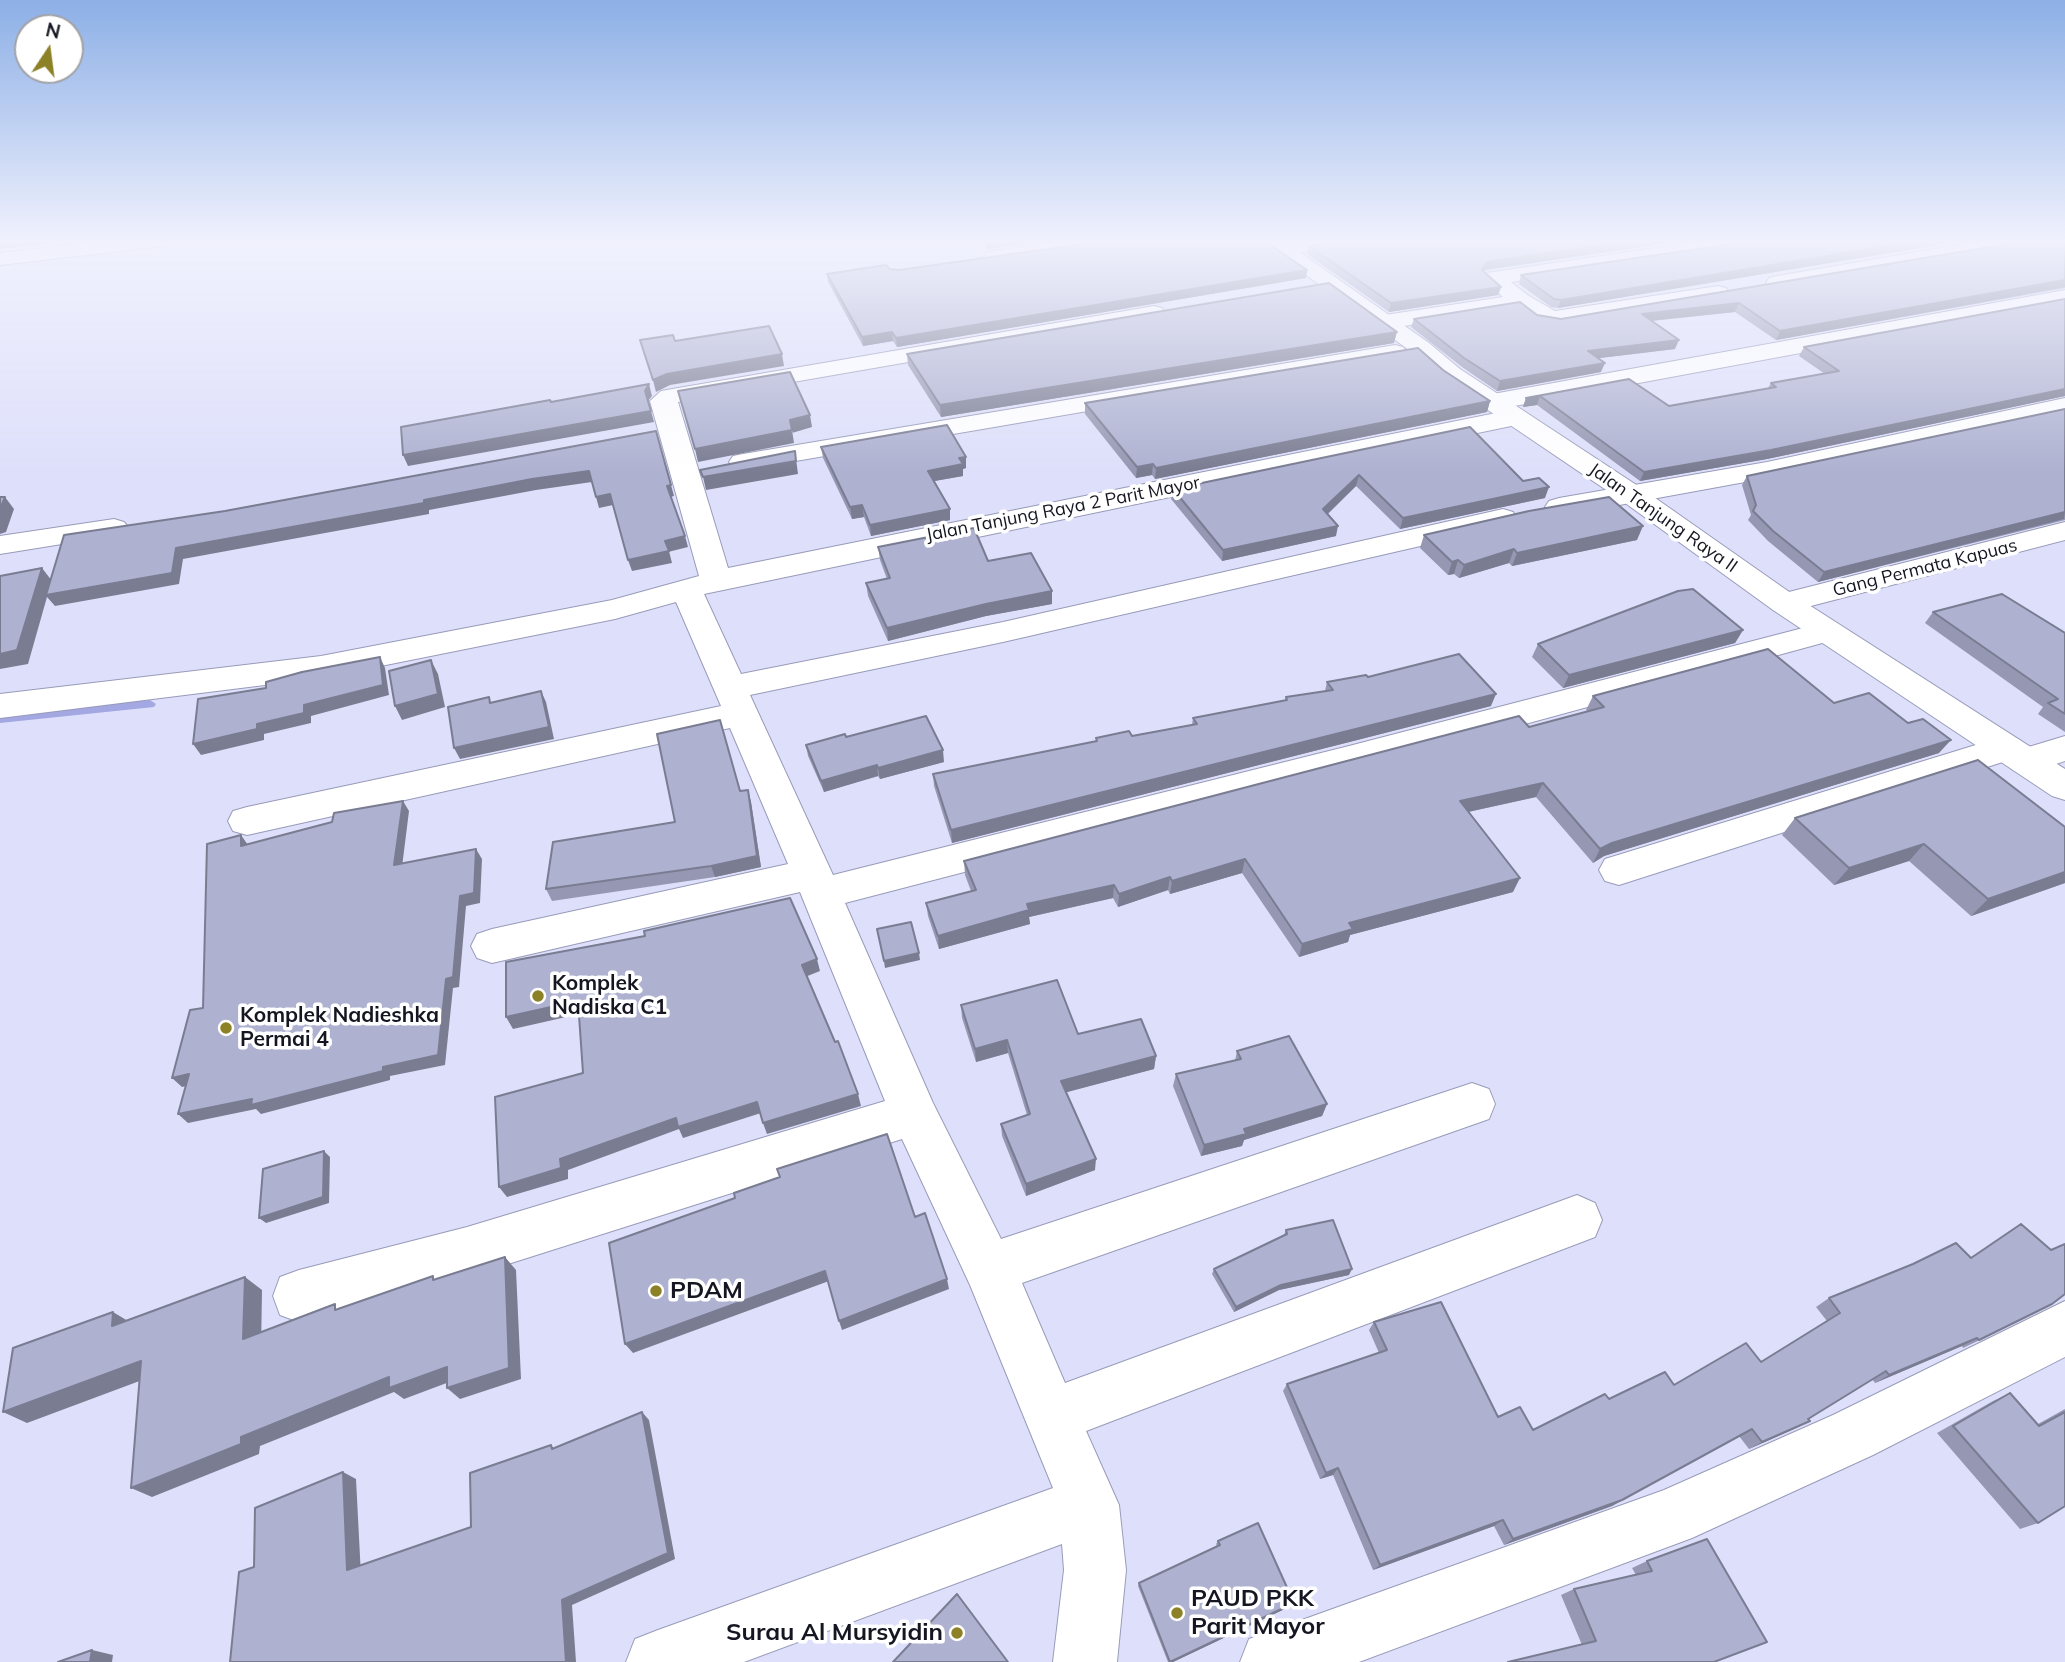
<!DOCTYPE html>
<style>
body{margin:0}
#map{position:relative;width:2065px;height:1662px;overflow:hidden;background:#dee0fb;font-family:Mulish,sans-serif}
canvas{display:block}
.north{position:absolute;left:14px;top:14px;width:70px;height:70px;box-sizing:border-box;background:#fff;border:2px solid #a1a2a6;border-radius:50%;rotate:13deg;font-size:19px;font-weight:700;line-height:28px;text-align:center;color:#151621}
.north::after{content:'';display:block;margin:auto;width:24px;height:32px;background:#8d8128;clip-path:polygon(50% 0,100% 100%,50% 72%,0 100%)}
</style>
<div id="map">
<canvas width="2065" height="1662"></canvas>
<div class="north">N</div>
</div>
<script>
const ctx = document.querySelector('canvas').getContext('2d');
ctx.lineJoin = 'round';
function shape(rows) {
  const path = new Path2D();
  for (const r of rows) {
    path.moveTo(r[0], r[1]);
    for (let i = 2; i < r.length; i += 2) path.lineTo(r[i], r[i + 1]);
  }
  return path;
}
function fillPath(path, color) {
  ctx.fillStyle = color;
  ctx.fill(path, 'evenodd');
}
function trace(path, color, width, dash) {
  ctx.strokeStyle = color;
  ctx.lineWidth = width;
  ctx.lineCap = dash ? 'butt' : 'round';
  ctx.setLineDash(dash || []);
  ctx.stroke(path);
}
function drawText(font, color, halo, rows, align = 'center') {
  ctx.font = font + ' Mulish,sans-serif';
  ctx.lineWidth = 7;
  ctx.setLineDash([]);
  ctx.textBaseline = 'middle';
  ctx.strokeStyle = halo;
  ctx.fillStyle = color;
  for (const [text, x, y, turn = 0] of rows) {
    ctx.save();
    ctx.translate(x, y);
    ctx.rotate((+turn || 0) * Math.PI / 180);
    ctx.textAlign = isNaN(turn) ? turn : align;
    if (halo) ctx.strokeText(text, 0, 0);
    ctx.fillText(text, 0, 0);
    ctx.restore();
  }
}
fillPath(shape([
 [150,700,156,704,154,707,0,723,0,715,150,700]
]), '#a3a7e2');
const minor = shape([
 [117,239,183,239,173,245,0,265,0,253,117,239],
 [1073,239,1128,239,1118,245,994,263,987,261,984,257,987,253,994,251,1073,239],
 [1309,239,1372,239,1362,245,1280,255,1273,253,1270,249,1273,245,1280,243,1309,239],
 [1716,239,1771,239,1761,245,1511,282,1529,296,1555,311,1718,286,1726,288,1729,293,1726,298,1718,300,1551,325,1517,308,1385,329,1377,327,1374,322,1377,317,1385,315,1503,297,1482,278,1485,273,1493,272,1716,239],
 [1993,239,2041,239,2031,245,1777,290,1769,288,1766,283,1769,278,1777,276,1993,239],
 [2065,290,2065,304,1493,410,1484,407,1480,402,1484,397,1493,394,2065,290],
 [1154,306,1162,308,1165,313,1162,318,678,402,728,568,1516,409,1525,412,1529,417,1525,422,1516,425,704,594,741,674,1003,622,1503,509,1513,512,1517,518,1513,524,1503,527,1003,642,750,695,833,875,1349,746,1826,622,1837,625,1842,632,1837,639,1349,772,845,903,933,1103,1001,1239,1472,1083,1489,1089,1495,1104,1489,1119,1022,1283,1065,1383,1577,1195,1595,1203,1602,1220,1595,1237,1086,1431,1119,1505,1126,1570,1117,1662,1053,1662,1064,1570,1062,1544,744,1662,626,1662,635,1639,658,1630,1053,1488,970,1285,902,1139,467,1277,299,1322,280,1315,273,1296,280,1277,299,1270,467,1227,885,1101,800,892,492,963,477,958,471,946,477,934,492,929,788,864,730,728,247,835,233,831,228,821,233,811,247,807,721,706,676,602,615,619,321,678,0,718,0,694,321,656,612,600,699,576,650,401,661,391,1154,306],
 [1395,345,1403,347,1407,352,1403,357,743,470,733,468,729,462,733,456,743,454,1395,345],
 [2065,398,2065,414,1767,478,1559,516,1549,513,1545,507,1549,501,1559,498,1767,462,2065,398],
 [114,519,124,522,129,528,124,534,0,554,0,536,114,519],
 [2065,522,2065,540,1784,613,1773,610,1768,603,1773,596,2065,522],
 [2005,736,2018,739,2022,749,2065,736,2065,761,2026,774,2013,770,2009,760,1619,885,1605,881,1599,870,1605,859,2005,736],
 [2065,1301,2065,1357,1873,1455,1692,1538,1359,1662,1240,1662,1249,1639,1664,1490,1833,1415,2065,1301]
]);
const tertiary = shape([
 [1257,239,1281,239,1429,343,1460,369,1641,488,1795,596,2065,769,2065,800,2052,796,1773,610,1621,500,1442,379,1413,353,1257,239]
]);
trace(minor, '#989bb9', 2);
trace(tertiary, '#989bb9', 2);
fillPath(minor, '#fff');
fillPath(tertiary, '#fff');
fillPath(shape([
 [981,239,1052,239,987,249],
 [1364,239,1696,239,1485,270,1484,272,1501,287,1498,295,1389,312,1307,254,1309,246],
 [1765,239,1974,239,1558,308,1551,307,1519,284,1521,275],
 [2065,239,2065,288,1776,340,1735,312,1652,321,1675,349,1598,358,1601,372,1497,391,1462,367,1411,327,1414,319,1537,315,1561,319],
 [890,269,899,270,1306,278,897,347,893,341,863,346,828,282,827,274],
 [2065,299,2065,396,1767,459,1640,481,1537,405,1523,407,1526,398,1629,379,1669,406,1768,388,1771,383,1825,374,1799,356,1804,347],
 [1394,343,941,417,908,365,907,354],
 [1443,370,1490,401,1487,412,1155,479,1152,475,1136,478,1085,414,1085,403],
 [2065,409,2065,520,1818,582,1768,541,1748,520,1751,515,1742,485,1747,476],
 [1470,427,1523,481,1545,498,1400,529,1356,486,1328,514,1336,536,1222,561,1171,499,1173,489],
 [821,447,966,468,963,469,963,476,934,481,950,520,871,536,864,517,852,519,823,458],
 [1424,535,1637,540,1512,566,1509,563,1459,578,1454,574,1448,575,1420,548],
 [878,547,988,561,1052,604,986,616,888,641,868,596,866,583,887,579,880,560],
 [1933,612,2065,633,2065,732,2038,714,2043,707,1925,623],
 [1743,630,1735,643,1563,688,1532,657,1538,644],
 [1368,677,1491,706,952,843,934,786,933,774,1096,741,1096,738,1132,736,1192,725,1193,718,1285,700,1286,697,1325,691,1327,682],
 [1593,696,1834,703,1939,753,1604,856,1593,863,1536,797,1468,812,1513,892,1350,935,1348,942,1299,957,1242,873,1170,894,1168,890,1118,907,1113,898,1029,917,1030,924,939,949,928,916,926,903,971,891,965,875,964,861,1529,727,1588,712,1586,710],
 [846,737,944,762,880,779,878,776,824,792,808,756,806,745],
 [748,790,751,802,761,867,715,877,552,901,546,889,740,791],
 [1795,818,2065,827,2065,883,1971,916,1909,861,1834,885,1782,835],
 [961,1005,1078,1034,1156,1056,1154,1069,1066,1092,1095,1170,1026,1196,1002,1136,1001,1124,1027,1115,1008,1053,976,1062,962,1018],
 [1237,1051,1327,1104,1322,1116,1244,1140,1242,1146,1201,1156,1173,1086,1176,1074,1235,1061],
 [2021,1224,2035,1313,1963,1348,1962,1346,1875,1383,1872,1379,1808,1419,1810,1421,1796,1428,1749,1449,1739,1436,1612,1506,1504,1545,1494,1526,1373,1570,1333,1475,1320,1479,1283,1391,1287,1384,1379,1353,1369,1330,1374,1322,1498,1417,1533,1430,1609,1399,1674,1385,1761,1362,1827,1321,1816,1307,1829,1298,1970,1258],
 [1286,1230,1349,1275,1279,1290,1234,1312,1212,1274,1214,1269,1284,1235],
 [2010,1393,2038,1424,2065,1409,2065,1506,2038,1523,2020,1529,1937,1433,1993,1401],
 [1218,1541,1294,1603,1291,1606,1173,1662,1168,1662,1138,1586,1139,1583,1217,1546,1216,1544],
 [1647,1561,1714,1662,1582,1645,1561,1595,1574,1589,1636,1575,1632,1568]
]), '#9698b3');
fillPath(shape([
 [16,239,85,239,0,249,0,241],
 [994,239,1052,239,987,249,987,240],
 [1643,239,1696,239,1485,270,1479,278,1482,270,1487,262],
 [1929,239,1974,239,1558,308,1561,300],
 [1307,270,1306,278,897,347,896,338],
 [2065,280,2065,287,1776,340,1780,331],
 [1501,287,1498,295,1389,312,1391,303],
 [1739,303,1735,312,1638,322,1642,314],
 [892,332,893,341,863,346,862,337],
 [1397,332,1394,343,941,417,940,405],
 [1679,340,1675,349,1584,360,1588,351],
 [782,354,784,366,670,385,656,392,653,380,667,374],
 [1605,363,1601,372,1497,391,1500,381],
 [649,384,652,396,647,402,645,391],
 [2065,389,2065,396,1767,459,1640,481,1644,472],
 [1540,396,1537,405,1523,407,1526,398],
 [1490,401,1487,412,1155,479,1156,468],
 [651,411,654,422,408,466,403,455],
 [810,415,812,427,792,433,790,420],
 [792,430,794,443,698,462,695,449],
 [795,451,798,474,706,490,703,477],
 [966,457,966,468,963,469,963,476,929,482,928,471,959,458],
 [1153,464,1152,475,1136,478,1137,467],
 [589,471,592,482,536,490,429,510,429,514,183,559,179,584,55,606,47,597,28,664,0,669,0,654,42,568,52,581,176,548,532,479],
 [1359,475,1356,486,1321,520,1323,509],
 [671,485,674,496,670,497,667,486],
 [1549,487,1545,498,1400,529,1403,518],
 [610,494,613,505,599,508,596,497],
 [5,497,14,509,6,532,0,534,0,509],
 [862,505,864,517,852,519,850,507],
 [950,509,950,520,871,536,870,525],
 [2065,512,2064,519,1818,582,1824,572],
 [1338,526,1336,536,1222,561,1223,550],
 [1643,526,1637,540,1512,566,1517,553],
 [685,536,688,547,668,552,665,541],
 [1514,549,1509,563,1459,578,1464,565],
 [669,551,672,563,632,571,628,560],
 [1458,560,1454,574,1448,575,1452,562],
 [1052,591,1052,604,986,616,888,641,887,628,986,604],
 [1743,630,1735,643,1563,688,1569,675],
 [380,657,385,668,389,695,311,716,311,723,264,734,264,740,201,755,193,744,257,724,304,705],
 [431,660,438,674,445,707,402,720,395,706],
 [541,691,546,702,554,739,460,759,454,748],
 [1496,694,1491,706,952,843,951,830],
 [1951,740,1939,753,1604,856,1593,863,1600,849,1612,843],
 [943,750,944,762,880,779,878,768],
 [877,765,878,776,824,792,821,781],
 [1543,783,1536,797,1454,815,1460,801],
 [748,790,751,802,761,867,715,877,711,866],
 [403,801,409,811,401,875,394,865],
 [241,835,248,845,241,846],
 [1924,844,1909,861,1834,885,1849,868],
 [476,849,482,859,480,903,466,906,459,987,453,988,445,1065,390,1076,390,1080,261,1114,256,1109,188,1123,178,1114,383,1067,446,979,460,896],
 [1245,859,1242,873,1170,894,1172,881],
 [2065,872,2065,883,1971,916,1988,899],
 [1170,877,1168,890,1118,907,1119,894],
 [1520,878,1513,892,1350,935,1348,942,1299,957,1302,944,1349,923],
 [1114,885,1113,898,1029,917,1030,924,939,949,938,936,1027,904],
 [919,953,920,960,885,968,884,961],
 [817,959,820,971,805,977,802,965],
 [578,1001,584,1013,513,1029,506,1017],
 [1007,1040,1008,1053,976,1062,975,1049],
 [1156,1056,1154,1069,1060,1094,1061,1081],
 [189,1074,199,1083,182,1087,172,1078],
 [858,1094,861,1106,767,1134,763,1123],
 [757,1102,761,1113,683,1138,679,1129,568,1170,568,1179,507,1197,499,1187,560,1159,676,1118],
 [1327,1104,1322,1116,1244,1140,1242,1146,1201,1156,1204,1145,1244,1129],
 [324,1151,330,1157,329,1203,266,1223,259,1218],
 [1096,1159,1095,1170,1026,1196,1026,1184],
 [505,1257,516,1270,521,1379,460,1399,447,1388],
 [1352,1269,1349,1275,1279,1290,1234,1312,1236,1307,1281,1285],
 [825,1271,829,1281,633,1353,625,1344],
 [245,1277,262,1290,261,1351,243,1339],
 [947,1279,949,1289,842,1330,839,1321],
 [2052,1304,2035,1313,1963,1348,1979,1340],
 [113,1312,133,1324,112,1326],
 [1977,1338,1962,1346,1875,1383,1889,1375],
 [141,1361,161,1373,27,1423,3,1412],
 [447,1367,460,1378,404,1399,394,1392,260,1446,259,1454,152,1497,131,1488,241,1437,389,1377],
 [642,1412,649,1420,675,1559,572,1605,576,1662,566,1662,562,1600],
 [1810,1421,1796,1428,1749,1449,1762,1442],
 [1739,1436,1612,1506,1504,1545,1513,1539],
 [1338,1468,1333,1475,1320,1479,1326,1473],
 [343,1472,356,1479,361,1576,347,1570],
 [1503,1520,1494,1526,1373,1570,1380,1565],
 [1294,1603,1291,1606,1173,1662,1170,1662],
 [92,1650,113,1655,112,1662,90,1662]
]), '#7a7c92');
const building = shape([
 [1119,239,1264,239,1272,246,1307,270,896,338,892,332,862,337,827,274,886,265,890,269,899,270,1119,239],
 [1364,239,1643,239,1487,262,1482,270,1501,287,1391,303,1309,246,1364,239],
 [1765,239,1929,239,1561,300,1554,299,1521,275,1765,239],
 [2037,239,2065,239,2065,280,1780,331,1739,303,1642,314,1679,340,1588,351,1605,363,1500,381,1464,358,1414,319,1520,302,1537,315,1561,319,2037,239],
 [1329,283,1397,332,940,405,907,354,1329,283],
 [2065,299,2065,389,1771,450,1644,472,1540,396,1526,398,1629,379,1669,406,1776,387,1771,383,1839,371,1804,347,2065,299],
 [769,326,782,354,667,374,653,380,640,340,673,335,675,341,769,326],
 [1418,348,1443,370,1490,401,1156,468,1153,464,1137,467,1085,403,1418,348],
 [790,372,810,415,790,420,792,430,695,449,678,391,790,372],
 [649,384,645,391,651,411,403,455,401,427,550,400,551,402,649,384],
 [2065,409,2065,512,1824,572,1773,531,1753,511,1756,505,1747,476,2065,409],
 [947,425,966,457,959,458,963,464,928,471,950,509,870,525,862,505,850,507,821,447,947,425],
 [1470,427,1523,481,1539,478,1549,487,1403,518,1359,475,1323,509,1338,526,1223,550,1173,489,1470,427],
 [656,431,671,485,667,486,685,536,665,541,669,551,628,560,610,494,596,497,589,471,532,479,424,500,424,503,176,548,172,573,46,595,64,535,225,511,656,431],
 [795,451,796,461,703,477,700,470,795,451],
 [0,497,5,497,0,509,0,497],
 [1609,497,1643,526,1517,553,1514,549,1464,565,1458,560,1452,562,1424,535,1529,511,1609,497],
 [974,528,988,561,1031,553,1052,591,986,604,887,628,866,583,890,578,878,547,974,528],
 [42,568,17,650,0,654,0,576,42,568],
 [1693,589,1743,630,1569,675,1538,644,1678,591,1693,589],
 [2002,594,2065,633,2065,714,2048,703,2058,699,1933,612,2002,594],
 [1768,649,1834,703,1869,693,1908,723,1923,719,1951,740,1612,843,1600,849,1543,783,1460,801,1520,878,1349,923,1353,929,1302,944,1245,859,1172,881,1170,877,1119,894,1114,885,1027,904,1029,910,938,936,926,903,976,890,964,861,1519,716,1529,727,1604,707,1593,696,1768,649],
 [1459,654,1496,694,951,830,933,774,1097,741,1096,738,1129,731,1132,736,1197,724,1193,718,1287,700,1286,697,1333,690,1327,682,1366,675,1368,677,1459,654],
 [380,657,383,685,304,705,304,713,257,724,257,729,193,744,198,699,266,688,266,682,302,672,380,657],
 [431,660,438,694,395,706,389,671,431,660],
 [541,691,549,727,454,748,448,707,489,697,490,703,541,691],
 [926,716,943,750,878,768,877,765,821,781,806,745,845,734,846,737,926,716],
 [720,720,740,791,748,790,757,856,711,866,546,889,553,842,675,822,657,734,720,720],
 [1978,760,2065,827,2065,872,1988,899,1924,844,1849,868,1795,818,1978,760],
 [403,801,394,865,476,849,474,893,460,896,453,977,446,979,438,1055,383,1067,383,1071,251,1105,252,1099,178,1114,189,1074,172,1078,190,1010,203,1008,207,844,241,835,241,846,332,822,334,813,403,801],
 [790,898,817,959,802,965,835,1042,838,1041,858,1094,763,1123,757,1102,678,1127,676,1118,560,1159,561,1168,499,1187,495,1097,583,1073,578,1001,506,1017,506,962,645,936,644,931,790,898],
 [911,922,919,953,884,961,877,929,911,922],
 [1057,980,1078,1034,1141,1019,1156,1056,1061,1081,1096,1159,1026,1184,1001,1124,1030,1114,1007,1040,975,1049,961,1005,1057,980],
 [1289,1036,1327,1104,1244,1129,1246,1134,1204,1145,1176,1074,1241,1059,1237,1051,1289,1036],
 [887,1134,915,1217,925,1213,947,1279,839,1321,825,1271,625,1344,609,1243,735,1198,734,1193,780,1177,777,1169,887,1134],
 [324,1151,323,1197,259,1218,263,1169,324,1151],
 [1333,1220,1352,1269,1281,1285,1236,1307,1214,1269,1287,1234,1286,1230,1333,1220],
 [2021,1224,2051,1250,2065,1244,2065,1294,2052,1304,1979,1340,1977,1338,1889,1375,1886,1371,1808,1419,1810,1421,1762,1442,1752,1429,1622,1500,1513,1539,1503,1520,1380,1565,1338,1468,1326,1473,1287,1384,1387,1350,1374,1322,1441,1302,1498,1417,1520,1407,1533,1430,1605,1394,1609,1399,1665,1372,1674,1385,1746,1343,1761,1362,1840,1313,1829,1298,1913,1264,1956,1243,1971,1258,2021,1224],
 [505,1257,509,1368,447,1388,447,1367,389,1388,389,1377,241,1437,241,1444,131,1488,141,1361,3,1412,13,1348,113,1312,112,1326,245,1277,243,1339,335,1304,335,1310,433,1276,433,1280,505,1257],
 [2010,1393,2039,1426,2065,1412,2065,1506,2038,1523,1953,1426,2010,1393],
 [642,1412,668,1553,562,1600,566,1662,230,1662,239,1572,254,1567,255,1508,343,1472,347,1570,471,1527,470,1473,551,1445,552,1449,642,1412],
 [1258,1523,1294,1603,1170,1662,1139,1583,1220,1545,1218,1541,1258,1523],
 [1707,1539,1767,1642,1714,1662,1508,1662,1596,1641,1574,1589,1652,1571,1647,1561,1707,1539],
 [957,1594,1008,1662,893,1662,957,1594],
 [92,1650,90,1662,58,1662,92,1650]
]);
fillPath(building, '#aeb1d0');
trace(building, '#7a7c92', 2);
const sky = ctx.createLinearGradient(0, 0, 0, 472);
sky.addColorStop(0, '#8cafe6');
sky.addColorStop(0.51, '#f0f1fd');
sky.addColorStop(1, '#f0f1fd00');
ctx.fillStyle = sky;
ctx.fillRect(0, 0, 2065, 472);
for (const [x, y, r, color] of [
 [538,996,7,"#8d8128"],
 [226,1028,7,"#8d8128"],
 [656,1291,7,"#8d8128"],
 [1177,1613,7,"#8d8128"],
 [957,1633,7,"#8d8128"]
]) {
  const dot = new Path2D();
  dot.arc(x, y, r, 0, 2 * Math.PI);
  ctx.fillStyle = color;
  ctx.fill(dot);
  trace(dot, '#fff', 2.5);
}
drawText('18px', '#151621', '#fff', [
 ["Jalan Tanjung Raya 2 Parit Mayor",1063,509,-11],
 ["Jalan Tanjung Raya II",1663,518,35],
 ["Gang Permata Kapuas",1925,568,-14]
]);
drawText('bold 21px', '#151621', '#fff', [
 ["Komplek",552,984],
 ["Nadiska C1",552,1008],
 ["Komplek Nadieshka",240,1016],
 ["Permai 4",240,1040]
], 'left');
drawText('bold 24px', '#151621', '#fff', [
 ["PDAM",670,1291],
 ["PAUD PKK",1191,1599],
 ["Parit Mayor",1191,1627],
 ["Surau Al Mursyidin",943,1633,"right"]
], 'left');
</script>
